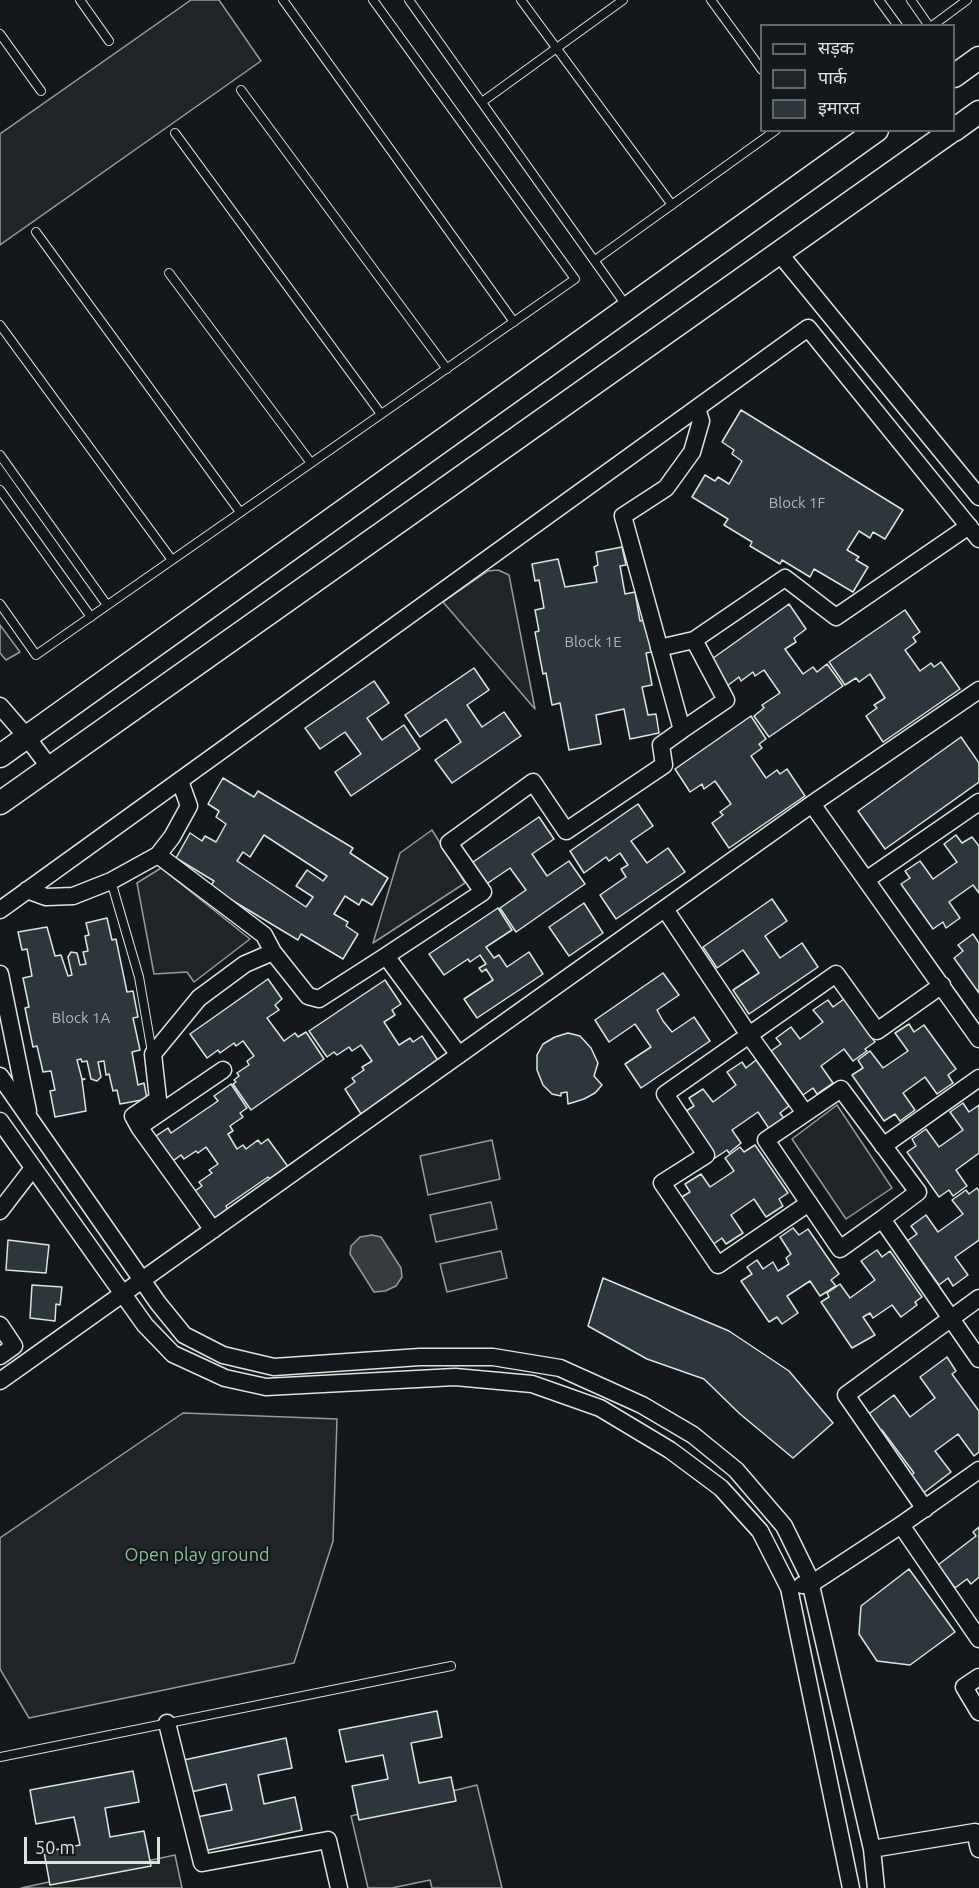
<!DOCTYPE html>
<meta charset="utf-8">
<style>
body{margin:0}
#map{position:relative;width:979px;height:1888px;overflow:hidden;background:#14181c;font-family:Ubuntu,"Noto Sans Devanagari",sans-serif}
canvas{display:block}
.legend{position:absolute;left:760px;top:24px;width:195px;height:108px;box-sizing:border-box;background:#14181c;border:2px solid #626a69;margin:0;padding:8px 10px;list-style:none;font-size:18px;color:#d8e6dc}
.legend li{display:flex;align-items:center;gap:12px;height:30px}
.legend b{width:30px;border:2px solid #626a69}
.scale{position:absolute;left:24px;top:1837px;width:136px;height:27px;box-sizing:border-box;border:3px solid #d8e6dc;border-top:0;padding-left:8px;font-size:18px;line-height:21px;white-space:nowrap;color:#d8e6dc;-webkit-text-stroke:4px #14181c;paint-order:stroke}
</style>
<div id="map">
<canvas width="979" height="1888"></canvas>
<ul class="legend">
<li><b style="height:8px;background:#14181c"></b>सड़क</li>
<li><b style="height:16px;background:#202428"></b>पार्क</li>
<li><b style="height:16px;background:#2c363c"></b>इमारत</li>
</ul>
<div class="scale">50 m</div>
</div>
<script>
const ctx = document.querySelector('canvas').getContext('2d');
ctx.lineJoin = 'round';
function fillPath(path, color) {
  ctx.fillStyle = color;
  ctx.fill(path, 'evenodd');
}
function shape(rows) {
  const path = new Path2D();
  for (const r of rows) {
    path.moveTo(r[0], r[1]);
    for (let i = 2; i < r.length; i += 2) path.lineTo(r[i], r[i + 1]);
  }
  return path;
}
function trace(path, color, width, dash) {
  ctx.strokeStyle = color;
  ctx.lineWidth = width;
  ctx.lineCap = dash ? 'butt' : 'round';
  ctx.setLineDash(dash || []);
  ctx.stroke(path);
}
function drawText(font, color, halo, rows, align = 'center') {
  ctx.font = font + ' Ubuntu,sans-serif';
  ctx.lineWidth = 4.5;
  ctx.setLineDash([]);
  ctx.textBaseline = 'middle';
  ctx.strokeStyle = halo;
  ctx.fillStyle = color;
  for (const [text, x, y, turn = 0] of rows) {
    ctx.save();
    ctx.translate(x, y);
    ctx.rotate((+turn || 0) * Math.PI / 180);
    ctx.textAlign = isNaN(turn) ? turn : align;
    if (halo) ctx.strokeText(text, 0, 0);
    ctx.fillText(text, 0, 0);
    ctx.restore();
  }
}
const green = shape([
 [191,0,219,0,261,61,0,245,0,134,191,0],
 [498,570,509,575,535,709,443,602,488,571,498,570],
 [0,625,20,652,6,660,0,653,0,625],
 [432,830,465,883,373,943,400,853,432,830],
 [161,868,250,939,194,982,187,972,154,974,137,883,161,868],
 [837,1105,892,1188,846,1219,792,1139,837,1105],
 [492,1140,500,1179,428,1195,420,1156,492,1140],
 [491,1202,497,1229,436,1242,430,1215,491,1202],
 [501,1251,507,1278,447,1292,440,1264,501,1251],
 [183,1413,337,1419,333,1541,294,1663,29,1718,0,1669,0,1538,183,1413],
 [477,1785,502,1888,432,1888,430,1880,392,1888,368,1888,351,1816,477,1785],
 [175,1855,182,1888,21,1888,175,1855]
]);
fillPath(green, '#202428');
trace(green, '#939e99', 1.5);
const water = shape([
 [372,1235,381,1237,401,1268,402,1277,396,1286,385,1291,374,1292,350,1254,351,1246,360,1237,372,1235]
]);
fillPath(water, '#363b3e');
trace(water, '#939e99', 1.5);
const building = shape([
 [741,410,903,510,885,539,873,532,870,538,859,531,847,550,859,557,856,560,868,567,853,592,814,569,810,577,782,560,780,564,750,546,752,542,724,525,728,519,692,497,705,475,715,481,718,477,729,484,742,461,732,454,734,450,722,442,741,410],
 [622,547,626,565,620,566,625,594,635,592,640,621,645,620,652,652,646,653,652,685,642,687,648,715,656,714,659,733,630,739,624,709,596,715,601,744,569,750,560,703,552,705,546,673,543,674,535,632,539,631,535,610,544,608,539,580,535,581,532,564,558,559,565,587,597,582,594,567,598,565,596,552,622,547],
 [789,604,806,629,794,638,796,642,785,649,803,674,813,667,817,672,827,664,843,686,769,737,754,716,764,708,762,705,780,693,764,670,755,676,753,672,741,681,739,677,727,686,709,661,789,604],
 [905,610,920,632,913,637,916,642,905,650,920,671,931,663,934,667,941,662,960,689,883,742,866,716,877,708,874,705,885,698,870,674,859,682,856,678,845,685,829,662,905,610],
 [474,668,489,690,467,705,482,727,504,712,521,736,452,783,435,760,461,742,446,719,420,737,405,715,474,668],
 [374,681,389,703,367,718,382,740,404,725,420,749,351,796,335,772,361,754,345,732,320,749,305,728,374,681],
 [751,716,766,739,759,744,762,748,751,756,766,778,777,770,780,774,787,769,805,796,729,848,712,823,723,815,720,812,731,804,715,781,704,789,702,784,690,792,675,769,751,716],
 [961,737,979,763,979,782,885,849,858,811,961,737],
 [223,778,254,797,258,791,353,848,350,853,388,878,372,905,362,899,359,905,345,896,334,914,348,922,346,926,358,934,343,959,301,934,298,940,210,887,214,881,176,858,190,833,202,841,205,836,216,842,226,824,216,817,219,811,208,804,223,778],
 [264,835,327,876,323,881,307,870,296,886,313,897,306,907,237,861,243,852,250,857,264,835],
 [638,804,653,826,631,841,647,863,668,848,685,872,616,919,600,895,626,877,621,869,628,865,620,853,609,861,606,857,584,873,570,851,638,804],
 [539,817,554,839,532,854,547,876,569,861,585,884,516,932,500,908,526,890,510,868,485,885,470,864,539,817],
 [956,835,962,843,972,837,979,846,979,893,973,885,949,902,960,918,946,928,943,922,933,929,901,884,910,878,905,871,920,861,933,879,957,862,944,844,956,835],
 [772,899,787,921,765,936,780,958,802,943,818,967,749,1014,733,990,759,973,743,950,717,968,703,947,772,899],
 [584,903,603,933,569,956,549,927,584,903],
 [498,908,512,930,486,947,494,958,499,955,507,967,529,952,543,974,477,1018,464,999,493,980,486,969,482,972,479,968,486,964,480,955,470,962,468,959,444,975,429,954,498,908],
 [107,918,112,940,116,939,127,992,133,991,138,1017,133,1018,140,1050,132,1052,138,1085,144,1083,147,1099,120,1104,117,1090,113,1091,109,1074,106,1075,104,1061,98,1062,101,1077,97,1081,91,1079,87,1061,82,1062,81,1059,77,1060,82,1079,85,1079,82,1080,86,1111,55,1117,50,1091,55,1090,51,1071,43,1072,37,1046,33,1047,25,1008,29,1007,23,978,32,976,27,949,22,950,18,932,47,927,55,956,61,955,68,976,72,975,68,957,71,952,77,953,80,965,86,964,83,952,88,951,85,936,89,935,86,923,107,918],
 [973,934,979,943,979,993,954,958,963,951,958,945,973,934],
 [663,973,679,995,657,1010,663,1021,672,1032,694,1017,710,1041,641,1088,625,1064,651,1047,635,1024,609,1042,595,1020,663,973],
 [268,979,282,999,275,1005,279,1010,267,1018,284,1041,295,1033,298,1037,306,1032,324,1059,251,1110,233,1084,236,1082,234,1080,239,1076,237,1073,249,1065,247,1061,254,1056,243,1041,236,1046,234,1043,220,1053,218,1050,207,1058,190,1034,268,979],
 [385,980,401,1004,392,1010,395,1015,384,1022,399,1045,410,1038,413,1042,422,1036,439,1062,361,1114,345,1089,355,1082,352,1078,364,1070,362,1067,372,1061,361,1045,352,1051,349,1047,337,1055,334,1052,327,1057,309,1031,385,980],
 [844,999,875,1042,865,1049,867,1051,853,1061,844,1049,821,1066,833,1083,817,1094,813,1088,803,1095,771,1051,781,1044,776,1038,791,1027,800,1039,823,1022,813,1010,828,1000,833,1007,844,999],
 [909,1024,914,1032,924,1025,956,1069,948,1075,953,1083,937,1094,925,1077,903,1093,915,1110,900,1121,895,1114,884,1121,852,1075,863,1068,858,1060,870,1051,883,1068,908,1051,895,1033,909,1024],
 [568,1033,580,1036,591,1048,598,1063,594,1076,602,1085,595,1093,584,1099,568,1104,567,1092,561,1093,561,1096,552,1094,543,1085,537,1070,537,1055,543,1044,555,1037,568,1033],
 [756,1060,789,1106,780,1113,785,1120,770,1130,758,1112,732,1130,741,1143,729,1153,727,1150,715,1158,683,1113,694,1106,689,1098,703,1089,713,1102,736,1085,727,1072,742,1062,746,1068,756,1060],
 [231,1084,247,1108,240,1113,243,1117,230,1126,233,1131,228,1134,237,1149,243,1145,246,1149,258,1140,261,1144,268,1139,289,1168,271,1180,268,1177,226,1206,228,1210,211,1222,192,1193,202,1186,199,1182,212,1173,209,1170,218,1164,206,1147,198,1153,196,1151,184,1159,181,1155,170,1163,153,1138,168,1128,171,1133,218,1101,214,1096,231,1084],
 [963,1103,969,1112,979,1105,979,1153,956,1170,967,1186,953,1196,949,1190,939,1197,907,1152,916,1146,912,1139,926,1129,939,1147,963,1130,950,1112,963,1103],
 [755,1145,788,1193,779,1199,783,1206,766,1217,754,1199,731,1215,743,1233,726,1244,722,1238,712,1245,680,1198,690,1192,685,1184,701,1174,710,1187,734,1171,725,1158,740,1147,744,1152,755,1145],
 [977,1188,979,1191,979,1240,955,1257,968,1275,953,1286,948,1278,939,1285,907,1241,917,1234,911,1226,926,1215,938,1232,963,1214,952,1200,966,1190,969,1194,977,1188],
 [793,1228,799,1235,808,1229,839,1274,831,1280,836,1286,820,1296,810,1281,787,1296,798,1313,782,1324,777,1317,769,1322,741,1281,752,1274,747,1267,757,1260,763,1269,773,1262,778,1271,789,1264,786,1258,791,1254,780,1237,793,1228],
 [8,1240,49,1245,46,1273,6,1270,8,1240],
 [877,1250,882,1257,890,1251,922,1297,915,1302,917,1305,901,1317,892,1305,873,1318,870,1313,863,1317,875,1335,852,1348,821,1302,829,1297,827,1293,840,1284,850,1298,875,1280,861,1261,877,1250],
 [603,1278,729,1331,789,1371,833,1423,793,1458,740,1414,704,1379,647,1359,588,1326,603,1278],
 [32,1285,62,1287,60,1305,56,1304,55,1321,30,1318,32,1285],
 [947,1357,956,1371,952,1374,979,1411,979,1452,974,1456,958,1434,935,1451,951,1472,922,1494,909,1477,914,1473,882,1430,878,1433,866,1416,894,1395,910,1417,935,1398,920,1377,947,1357],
 [979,1527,979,1577,971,1584,967,1579,955,1588,938,1565,976,1536,973,1532,979,1527],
 [909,1569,955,1632,910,1665,877,1661,859,1634,861,1606,909,1569],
 [437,1711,442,1737,411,1743,419,1783,451,1777,456,1801,359,1820,352,1786,388,1779,383,1755,346,1762,339,1730,437,1711],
 [286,1738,292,1768,258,1775,264,1804,295,1797,302,1830,204,1851,197,1817,232,1810,226,1784,191,1792,184,1760,286,1738],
 [133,1771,139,1802,105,1808,110,1837,144,1831,151,1866,50,1885,44,1852,80,1845,74,1817,36,1824,30,1790,133,1771]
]);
fillPath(building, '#2c363c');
trace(building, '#d8e6dc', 1.5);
const lane = shape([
 [80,0,109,41],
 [283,0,514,322],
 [409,0,628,308],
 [521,0,672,205],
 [711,0,762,70],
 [879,0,898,26],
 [911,0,929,26],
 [932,26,967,0],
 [0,34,41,91],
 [241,90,447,369],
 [482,102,623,0],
 [175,133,381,414],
 [36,232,240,512],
 [595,260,776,130],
 [169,273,311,463],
 [0,325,172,560],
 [0,455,107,605],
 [0,490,91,617],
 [0,604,36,655,575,279,373,0],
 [111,881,139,977,152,1052],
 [0,1757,451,1666]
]);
const street = shape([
 [779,253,979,497],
 [659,648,694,640,785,578,836,617,969,526],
 [0,706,26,736,50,768],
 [682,730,726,700,694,640],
 [180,781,189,806,172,837,158,855,264,935,273,952],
 [812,804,979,1039],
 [866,880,979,802],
 [27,890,46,897,73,896,111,881,158,855],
 [665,909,749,1035,805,1113],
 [0,910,808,328,979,539],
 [386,956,483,892,449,843,533,782,566,831,664,765,661,745,682,730,623,516,666,488,692,452,701,421,697,408],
 [0,974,28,1111],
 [0,1076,158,1303,184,1335,223,1355,274,1367,420,1357,493,1357,560,1368,642,1405,693,1435,736,1470,784,1526,809,1577,872,1849,876,1888],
 [0,1121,145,1325,173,1354,225,1378,266,1387,455,1377,532,1384,600,1408,670,1450,721,1488,760,1531,789,1588,851,1888],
 [139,1127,223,1070],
 [883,1146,979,1078],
 [809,1203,718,1265,662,1183,706,1155,665,1094,836,974,877,1031,942,985],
 [0,1211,33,1168],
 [882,1219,918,1192,841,1089,766,1140,840,1249,882,1219,979,1359],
 [213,1230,139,1127,133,1116,158,1099,153,1054,199,998,245,964,273,952,308,996,319,999,386,956,459,1055],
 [0,1325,14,1346,0,1356],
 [0,1381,812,804,979,690],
 [925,1509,846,1395,979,1298],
 [901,1525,979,1639],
 [802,1585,811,1584,901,1525,979,1470],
 [979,1677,964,1687,979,1712],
 [167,1723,202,1863,328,1840,339,1888],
 [872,1849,975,1832,979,1849]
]);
const secondary = shape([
 [954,76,979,58],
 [954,130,979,112],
 [0,756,877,130],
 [0,803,953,130]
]);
trace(lane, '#d8e6dc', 10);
trace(street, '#d8e6dc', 19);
trace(secondary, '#d8e6dc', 25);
trace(lane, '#14181c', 8);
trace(street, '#14181c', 16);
trace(secondary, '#14181c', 22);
drawText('15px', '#adbab4', null, [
 ["Block 1F",797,503],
 ["Block 1E",593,642],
 ["Block 1A",81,1018]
]);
drawText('18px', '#8ac095', '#14181c', [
 ["Open play ground",197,1555]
]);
</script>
